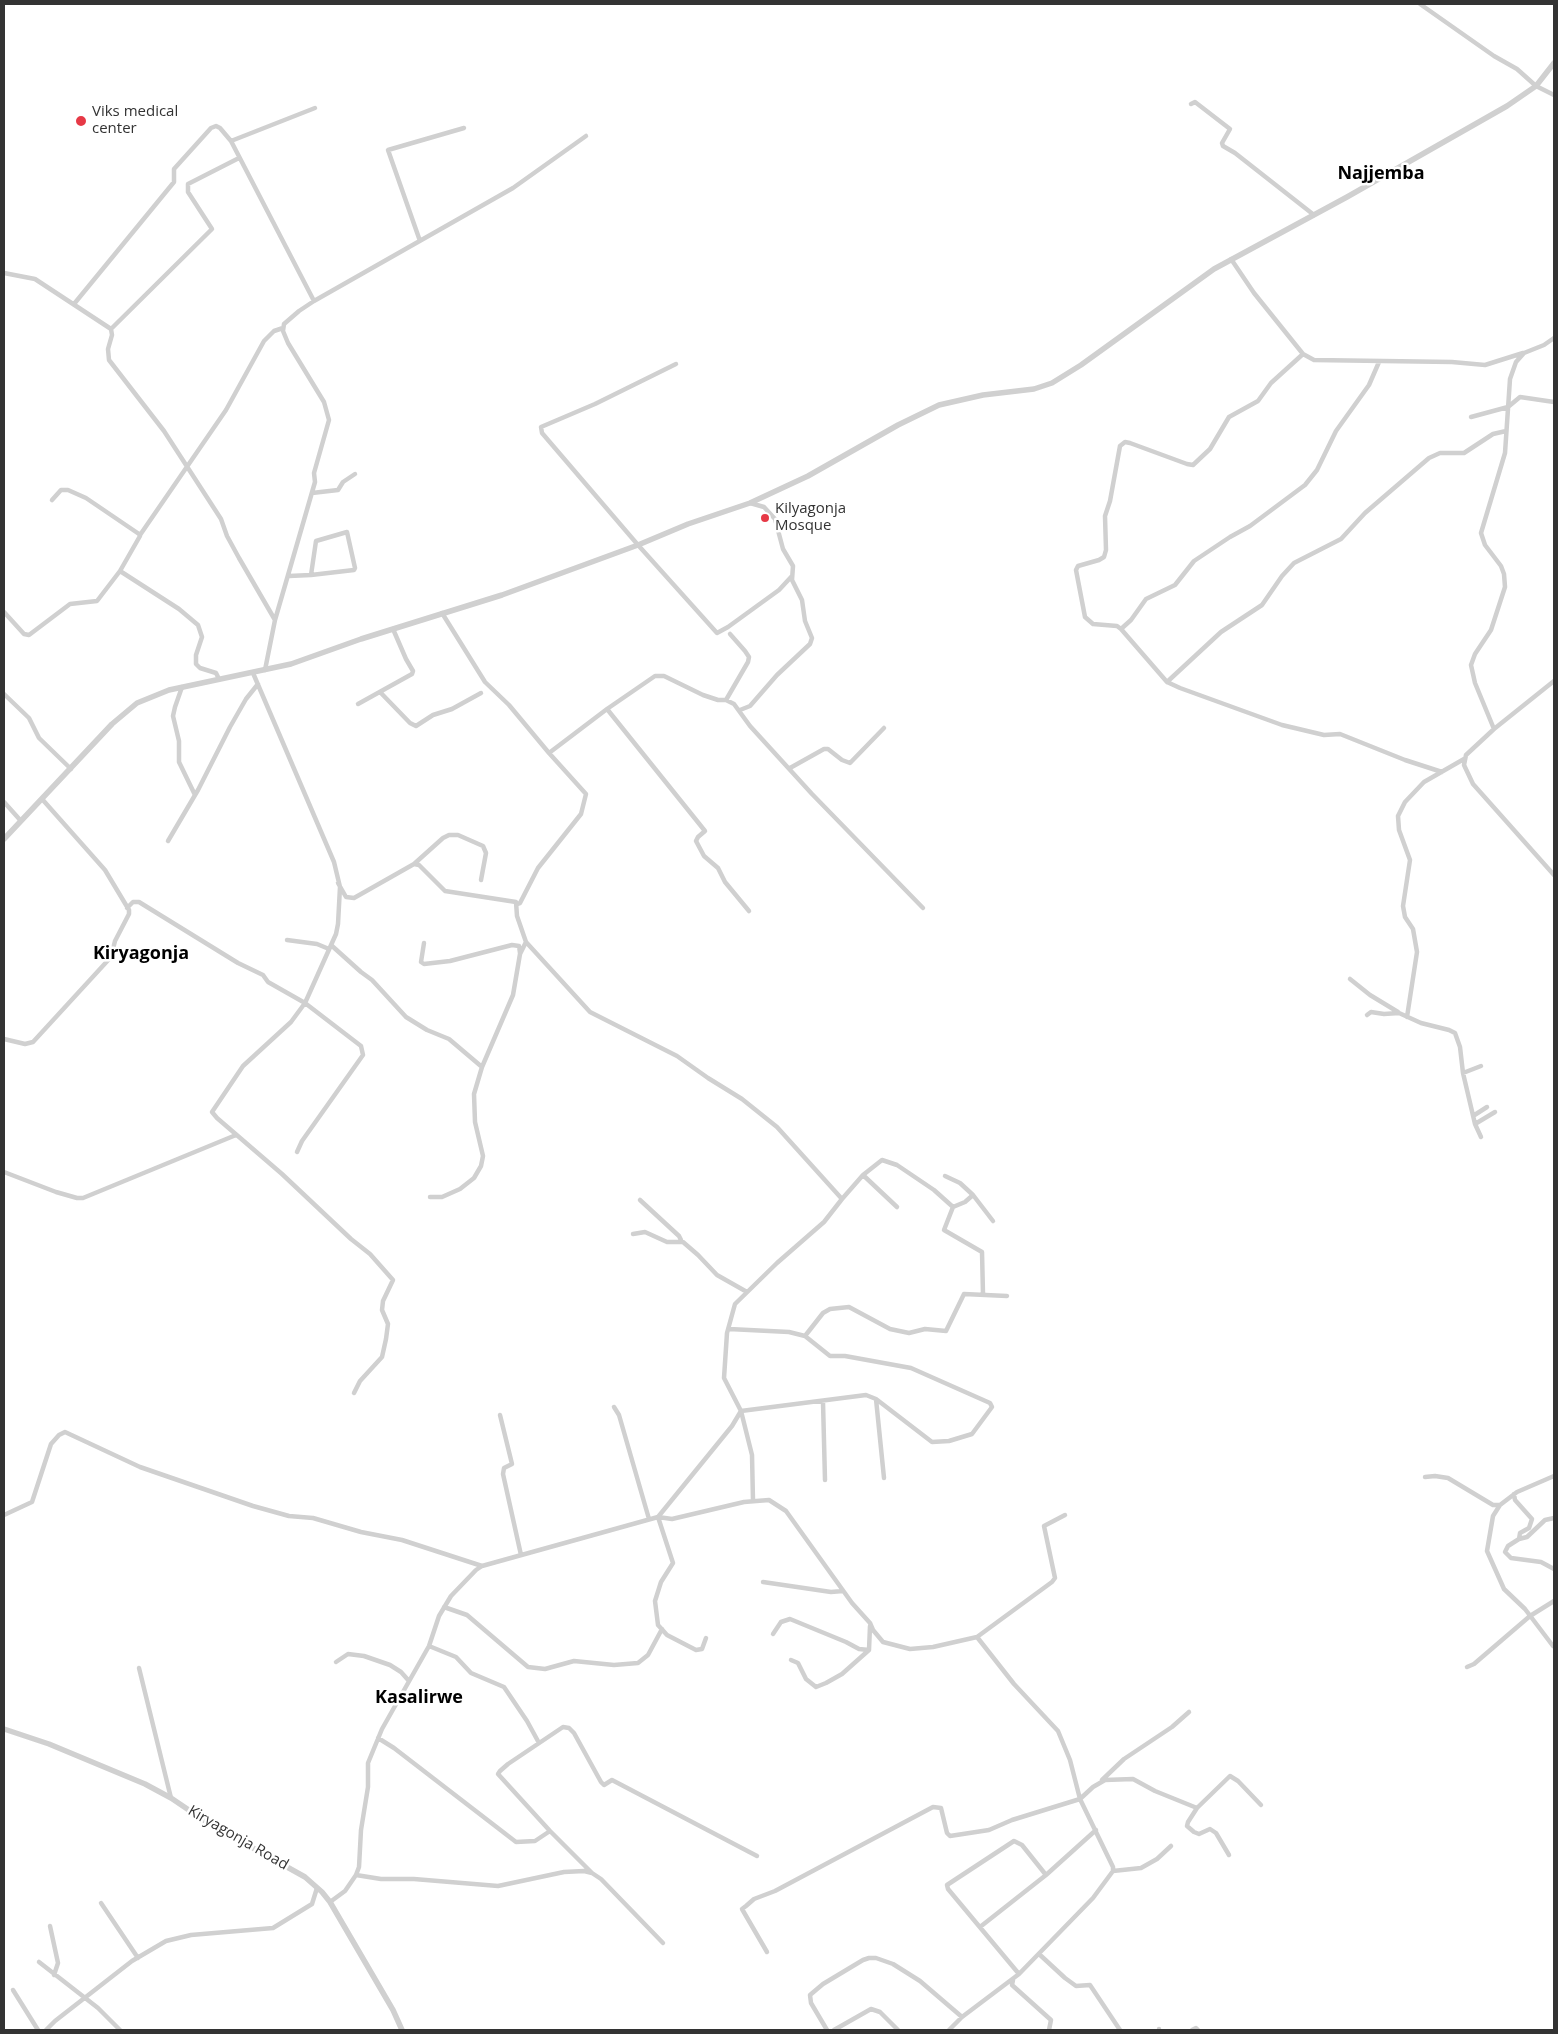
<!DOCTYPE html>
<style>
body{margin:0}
#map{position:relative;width:1558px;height:2034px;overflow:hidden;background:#fff;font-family:"Open Sans",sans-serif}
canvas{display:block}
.frame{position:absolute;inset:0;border:5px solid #333;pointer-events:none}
</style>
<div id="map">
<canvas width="1558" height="2034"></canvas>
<div class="frame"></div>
</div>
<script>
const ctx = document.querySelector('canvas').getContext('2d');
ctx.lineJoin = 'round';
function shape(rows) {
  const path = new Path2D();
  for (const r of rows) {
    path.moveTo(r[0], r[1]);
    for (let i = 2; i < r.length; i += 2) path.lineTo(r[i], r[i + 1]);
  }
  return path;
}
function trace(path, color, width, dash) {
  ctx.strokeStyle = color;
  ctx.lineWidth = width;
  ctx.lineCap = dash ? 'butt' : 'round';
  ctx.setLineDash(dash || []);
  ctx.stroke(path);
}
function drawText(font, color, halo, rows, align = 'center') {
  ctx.font = font + ' "Open Sans",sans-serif';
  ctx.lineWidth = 5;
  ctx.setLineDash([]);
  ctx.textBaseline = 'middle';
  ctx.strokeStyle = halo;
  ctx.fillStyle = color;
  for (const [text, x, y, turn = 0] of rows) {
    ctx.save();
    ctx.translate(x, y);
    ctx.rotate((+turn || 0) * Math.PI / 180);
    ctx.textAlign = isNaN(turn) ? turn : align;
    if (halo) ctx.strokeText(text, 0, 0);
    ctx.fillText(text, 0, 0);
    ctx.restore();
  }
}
trace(shape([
 [1420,4,1494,56,1517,69,1536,86,1554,95],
 [1191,104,1195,102,1230,129,1222,143,1223,146,1235,153,1314,215],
 [420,241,388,150,464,128],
 [1231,259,1254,293,1303,354,1314,360,1452,362,1485,365,1523,353],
 [4,273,35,279,111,329,112,335,108,349,109,360,164,431,221,519,227,536,239,558,275,620,265,670],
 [314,301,231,141,315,108],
 [74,304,174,182,174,169,211,128,216,126,220,128,231,141],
 [111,329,212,229,188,192,188,184,239,158],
 [1554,338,1544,345,1524,353,1516,362,1510,379,1505,453,1481,533,1485,545,1501,566,1504,574,1505,587,1491,630,1475,654,1471,665,1475,683,1494,729,1466,755,1464,765,1473,784,1554,875],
 [1379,362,1369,385,1336,431,1317,470,1305,485,1250,526,1230,537,1194,561,1175,585,1146,599,1131,620,1121,629,1167,682,1180,688,1282,725,1324,735,1340,734,1405,760,1442,772],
 [676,364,595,404,541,427,542,433,638,545,717,633,728,627,779,590,792,576],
 [1471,417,1508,407,1520,397,1554,402],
 [312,493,338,490,343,482,355,474],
 [140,535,226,410,264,341,274,331,283,328],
 [120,571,179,609,198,625,202,637,196,655,196,664,200,668,216,673,219,679],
 [289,576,311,575,354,570,355,568,347,532,316,541,311,575],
 [4,612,24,634,29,635,70,604,97,601,120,571,140,536,139,534,86,498,68,490,61,490,52,500],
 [442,613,485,682,509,705,549,753,607,709,655,676,664,676,703,695,718,700,726,700,734,704,750,726,812,794,923,908],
 [275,620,315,482,314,473,329,420,324,402,288,343,283,331,284,324,299,311,314,301,513,188,586,136],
 [1121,629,1117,626,1093,624,1085,617,1076,570,1078,566,1099,560,1104,557,1106,550,1105,516,1110,501,1120,446,1125,442,1130,443,1187,464,1193,465,1210,449,1229,417,1258,401,1271,383,1303,354],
 [253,673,334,862,340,887,338,924,336,934,305,1003,291,1022,243,1066,212,1112,217,1118,282,1174,351,1239,370,1254,393,1280,383,1301,382,1310,388,1324,386,1339,382,1357,360,1381,354,1393],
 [1167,682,1221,632,1262,605,1282,576,1294,563,1341,539,1365,513,1429,458,1440,453,1464,453,1493,434,1506,431],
 [182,687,175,707,173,716,179,741,179,762,195,795],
 [380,692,410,723,416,726,433,715,452,709,481,693],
 [4,694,29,718,39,738,71,769],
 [726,700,748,662,749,657,745,651,730,634],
 [358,704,412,674,413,671,406,659,393,629],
 [607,709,705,831,698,837,696,841,704,856,718,868,725,882,749,911],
 [740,710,750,706,777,675,810,644,812,638,805,621,802,600,792,580,793,566,783,549,775,519,764,507,750,503],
 [1494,729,1554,681],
 [790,768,824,749,828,749,842,760,850,763,884,728],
 [4,802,21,821],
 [168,841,198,790,230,727,246,699,258,684],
 [414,864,443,838,449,835,458,835,483,846,486,853,481,880],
 [338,883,346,897,354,898,414,864,419,865,445,891,516,902,517,916,526,942,590,1012,677,1056,708,1078,742,1099,777,1127,842,1199,824,1222,777,1263,735,1304,727,1333,724,1378,741,1411,732,1426,658,1517,673,1563,661,1582,655,1601,658,1625,667,1635,696,1650,702,1649,706,1638],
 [517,904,520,903,538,868,581,814,586,794,549,753],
 [127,908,133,902,139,902,238,963,263,975,268,982,305,1003,361,1046,363,1055,302,1141,297,1152],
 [287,940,317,944,329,949],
 [424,943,421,962,424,964,450,961,512,945,519,946,520,953],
 [331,945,361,972,372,980,406,1017,427,1030,449,1039,482,1067],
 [1350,979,1370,995,1398,1012],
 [1367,1015,1371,1012,1384,1014,1399,1013,1421,1023,1449,1030,1455,1033,1460,1047,1463,1073,1475,1124,1481,1137],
 [1407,1017,1417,952,1413,929,1405,917,1403,906,1410,860,1399,830,1398,816,1405,802,1424,782,1464,759],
 [4,1039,25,1044,33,1042,111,957,115,941,129,914,129,910,105,870,42,799],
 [1463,1073,1481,1066],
 [1473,1116,1487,1107],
 [1475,1124,1495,1112],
 [4,1172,56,1192,77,1198,83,1198,236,1135],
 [863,1175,897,1207],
 [945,1176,960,1183,973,1195,993,1221],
 [430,1197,442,1197,460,1189,474,1178,481,1166,483,1156,475,1122,474,1094,482,1067,513,995,520,954,526,942],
 [842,1199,863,1175,882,1160,897,1165,934,1190,953,1207,965,1202,973,1195],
 [640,1200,679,1236,681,1240,678,1242],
 [953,1207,944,1230,982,1252,983,1294],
 [633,1234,645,1232,667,1242,683,1242,698,1255,717,1275,747,1292],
 [729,1329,789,1332,805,1336,823,1313,830,1309,849,1307,890,1329,909,1333,925,1329,946,1331,964,1294,1007,1296],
 [876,1399,884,1478],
 [823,1402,825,1480],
 [614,1407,619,1415,649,1519],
 [500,1415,512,1464,504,1468,503,1474,521,1555],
 [1425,1477,1435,1476,1448,1478,1493,1505,1500,1505],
 [1514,1494,1515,1500,1532,1519,1529,1528,1520,1533,1519,1539],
 [753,1501,752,1455,741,1411,866,1395,876,1399,932,1442,949,1441,972,1434,992,1407,990,1403,911,1368,845,1356,830,1356,805,1336],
 [4,1515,32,1502,51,1444,59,1435,65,1432,140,1467,253,1506,289,1516,313,1518,361,1532,402,1540,482,1566],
 [1554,1518,1545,1520,1527,1537,1519,1539,1508,1546,1505,1552,1511,1558,1541,1562,1554,1569],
 [763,1582,831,1592,843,1591],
 [444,1607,467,1615,528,1667,545,1669,574,1661,614,1665,638,1663,648,1655,662,1629],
 [773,1634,781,1622,790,1619,846,1642,859,1649,869,1650],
 [429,1646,456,1657,471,1673,504,1687,527,1721,539,1743],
 [1553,1646,1525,1609,1504,1589,1487,1551,1493,1516,1500,1505,1517,1492,1554,1476],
 [791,1660,798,1663,806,1679,816,1687,826,1683,842,1674,869,1650,870,1626],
 [336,1662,348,1654,364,1656,390,1665,401,1672,409,1681],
 [1467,1667,1474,1664,1530,1616,1554,1601],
 [139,1668,171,1798],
 [378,1738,394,1748,516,1842,535,1841,550,1831],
 [1102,1780,1124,1759,1172,1727,1189,1712],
 [1229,1855,1216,1833,1210,1829,1199,1834,1194,1832,1187,1826,1188,1822,1197,1808,1230,1776,1238,1781,1261,1805],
 [1113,1871,1141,1868,1157,1859,1171,1846],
 [592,1873,550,1831,498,1774,500,1771,508,1764,563,1727,569,1728,574,1733,601,1782,604,1785,612,1780,757,1856],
 [356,1875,381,1879,414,1879,498,1886,564,1872,584,1871,592,1873,601,1879,663,1943],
 [330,1902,345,1891,356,1875,359,1867,361,1830,368,1787,368,1763,382,1729,429,1646,439,1616,451,1596,476,1570,482,1566,658,1517,672,1519,744,1502,769,1500,786,1511,852,1603,870,1623,873,1630,883,1642,910,1649,933,1647,977,1637,1052,1582,1055,1578,1044,1526,1065,1515],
 [101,1903,138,1958],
 [50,1926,58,1963,54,1975],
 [980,1927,1046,1875,1096,1830],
 [767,1952,742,1909,746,1906,754,1899,775,1891,933,1807,941,1808,947,1833,950,1836,989,1830,1012,1820,1080,1799,1093,1787,1105,1780,1133,1779,1155,1791,1197,1808],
 [1039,1954,1065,1978,1076,1986,1090,1985,1120,2030],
 [39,1962,98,2008,120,2030],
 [1019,1974,948,1889,947,1885,1014,1841,1022,1845,1046,1875],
 [1013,1980,1012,1985,1051,2020,1049,2030],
 [13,1990,38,2030],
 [1159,2029,1159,2030],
 [46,2030,55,2021,132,1961,166,1941,191,1935,273,1928,312,1904,317,1888],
 [827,2030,811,2003,810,1995,823,1984,863,1960,869,1958,876,1958,893,1964,920,1981,962,2017],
 [834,2030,871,2009,880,2012,898,2030],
 [949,2030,962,2017,1019,1974,1093,1898,1113,1871,1113,1867,1080,1799,1070,1760,1058,1731,1014,1684,977,1637],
 [1192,2030,1196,2028,1198,2030]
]), '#d0d0d0', 4.5);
trace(shape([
 [4,839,112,724,137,703,169,690,291,664,361,639,502,595,638,545,688,524,750,503,808,476,898,425,939,405,983,395,1034,389,1052,383,1081,365,1214,269,1347,197,1507,106,1536,86,1554,63],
 [4,1729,49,1744,145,1784,171,1798,208,1823,305,1877,322,1892,330,1902,393,2010,402,2030]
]), '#d0d0d0', 5.5);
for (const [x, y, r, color] of [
 [81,121,6,"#e63946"],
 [765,518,5,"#e63946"]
]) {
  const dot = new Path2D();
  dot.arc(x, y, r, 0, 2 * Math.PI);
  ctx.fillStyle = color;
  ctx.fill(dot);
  trace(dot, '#fff', 2);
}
drawText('15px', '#333', '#fff', [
 ["Viks medical",92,112],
 ["center",92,129],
 ["Kilyagonja",775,509],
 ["Mosque",775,526]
], 'left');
drawText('15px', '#333', '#fff', [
 ["Kiryagonja Road",238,1838,30]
]);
drawText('bold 18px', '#000', '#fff', [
 ["Najjemba",1381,174],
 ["Kiryagonja",141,954],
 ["Kasalirwe",419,1698]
]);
</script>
